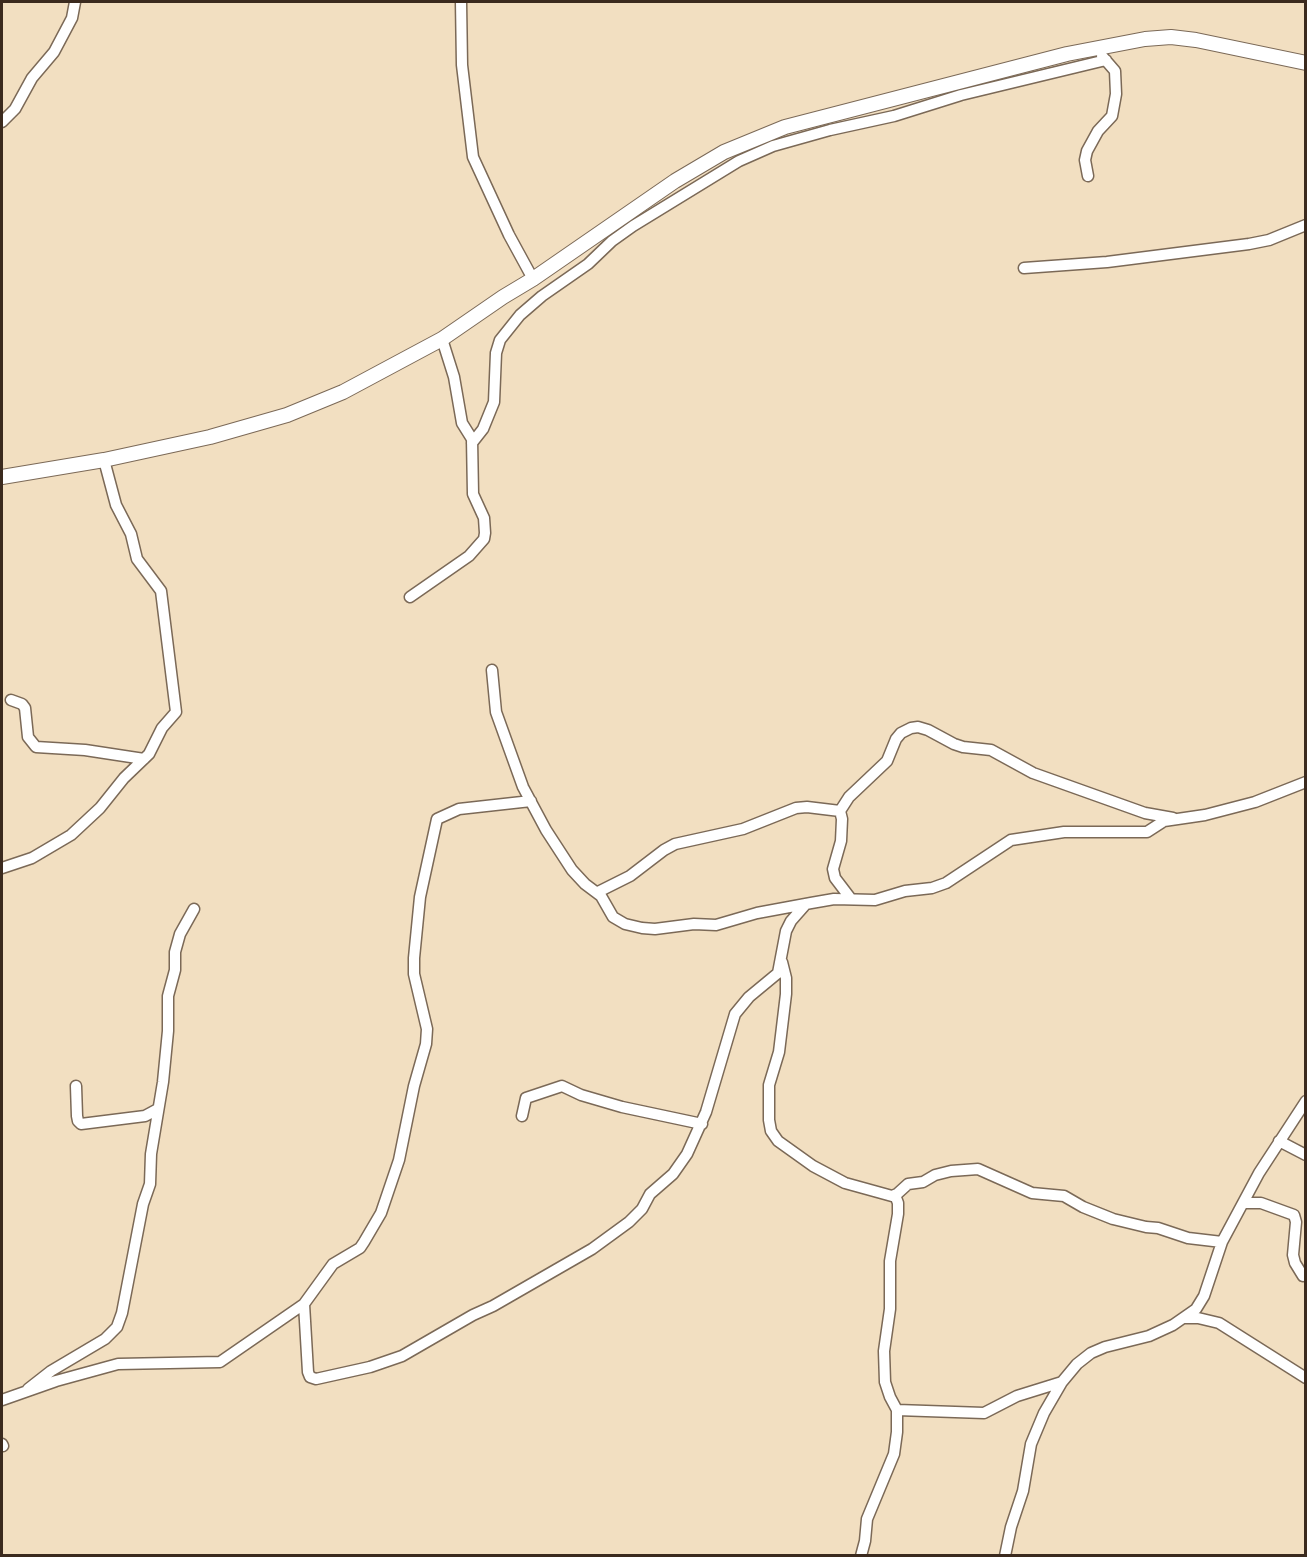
<!DOCTYPE html>
<style>
body{margin:0}
#map{position:relative;width:1307px;height:1557px;overflow:hidden;background:#f2dfc1;font-family:"Sorts Mill Goudy",serif}
canvas{display:block}
.frame{position:absolute;inset:0;border:3px solid #3b2a1e;pointer-events:none}
</style>
<div id="map">
<canvas width="1307" height="1557"></canvas>
<div class="frame"></div>
</div>
<script>
const ctx = document.querySelector('canvas').getContext('2d');
ctx.lineJoin = 'round';
function shape(rows) {
  const path = new Path2D();
  for (const r of rows) {
    path.moveTo(r[0], r[1]);
    for (let i = 2; i < r.length; i += 2) path.lineTo(r[i], r[i + 1]);
  }
  return path;
}
function trace(path, color, width, dash) {
  ctx.strokeStyle = color;
  ctx.lineWidth = width;
  ctx.lineCap = dash ? 'butt' : 'round';
  ctx.setLineDash(dash || []);
  ctx.stroke(path);
}
const minor = shape([
 [461,2,462,65,473,157,509,235,533,279],
 [2,122,15,109,32,78,54,52,72,18,75,2],
 [1088,176,1085,160,1087,151,1098,131,1112,116,1116,94,1115,71,1102,56],
 [1024,268,1107,262,1249,244,1269,240,1306,225],
 [472,443,483,429,494,402,496,353,500,340,520,315,542,296,588,264,612,241,633,226,739,161,773,146,830,130,894,116,961,95,1106,60],
 [410,597,469,556,484,539,485,533,484,518,473,494,472,439,462,423,454,377,442,339],
 [492,670,496,712,523,787,546,830,572,870,585,884,601,896,613,917,625,924,642,928,655,929,694,924,716,925,757,913,811,903,834,899,875,900,905,891,932,888,946,883,1011,840,1064,832,1147,832,1164,821,1205,815,1255,802,1306,782],
 [11,700,22,704,25,708,28,737,36,747,85,750,144,759],
 [2,868,32,858,71,835,100,808,124,778,149,754,162,728,176,712,161,591,137,559,131,534,116,505,104,460],
 [598,892,630,876,664,850,675,844,743,829,796,808,807,807,840,811],
 [851,899,835,878,833,869,841,841,842,819,840,811,849,797,887,761,896,739,901,733,911,728,918,727,928,730,954,744,963,747,991,750,1033,773,1145,813,1173,818],
 [782,962,786,978,786,994,779,1052,769,1085,769,1120,771,1131,778,1141,813,1166,845,1183,892,1196,897,1194,908,1184,923,1182,935,1175,951,1171,978,1169,1032,1193,1064,1196,1083,1207,1113,1219,1146,1227,1158,1228,1188,1238,1222,1242],
 [76,1086,77,1116,78,1121,81,1124,145,1116,158,1109],
 [522,1116,526,1098,562,1086,581,1095,622,1107,702,1124],
 [1279,1141,1306,1155],
 [1243,1203,1261,1203,1294,1215,1296,1222,1293,1255,1295,1263,1303,1276],
 [304,1304,308,1372,310,1377,316,1379,370,1367,402,1356,473,1315,493,1306,592,1249,629,1222,642,1209,650,1194,673,1174,687,1154,706,1112,735,1014,749,997,778,973,786,931,791,921,806,904],
 [1185,1318,1198,1318,1219,1323,1306,1378],
 [28,1389,51,1371,105,1339,117,1327,122,1313,143,1204,150,1184,151,1154,163,1082,168,1031,168,996,175,970,175,952,180,934,194,909],
 [2,1400,56,1381,118,1364,220,1362,304,1304,333,1264,360,1248,364,1242,381,1213,399,1160,414,1086,426,1044,427,1029,414,974,414,958,420,897,437,819,459,809,531,801],
 [897,1410,984,1413,1017,1396,1062,1382],
 [2,1444,3,1446],
 [861,1556,865,1541,867,1519,894,1454,897,1432,897,1410,890,1397,885,1382,884,1351,890,1309,890,1261,898,1214,898,1203,895,1195],
 [1005,1556,1011,1527,1023,1491,1031,1444,1044,1413,1062,1382,1077,1364,1091,1353,1105,1347,1149,1336,1173,1325,1196,1309,1204,1296,1222,1242,1259,1173,1306,1101]
]);
const major = shape([
 [2,477,104,460,210,437,287,415,343,392,442,339,503,297,533,279,675,181,724,152,785,127,1067,54,1145,39,1171,37,1196,40,1306,63]
]);
trace(minor, '#7b6957', 13);
trace(major, '#7b6957', 16);
trace(minor, '#fff', 10);
trace(major, '#fff', 14);
</script>
